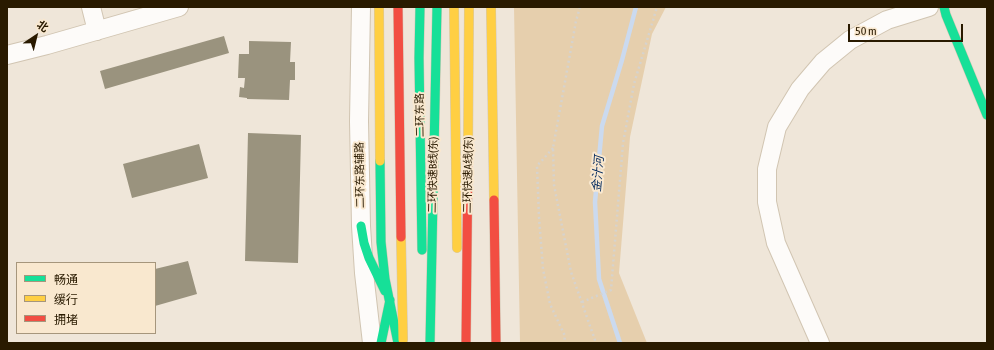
<!DOCTYPE html>
<meta charset="utf-8">
<style>
body{margin:0}
#map{position:relative;width:994px;height:350px;overflow:hidden;background:#efe6d9;font-family:"Asap Condensed","Noto Sans SC",sans-serif}
canvas{display:block}
.frame{position:absolute;inset:0;border:8px solid #291a00;pointer-events:none}
.legend{position:absolute;left:16px;top:262px;width:140px;height:72px;box-sizing:border-box;background:#f9e8cf;border:1px solid #a6967c;margin:0;padding:5px 7px;list-style:none;font-size:12px;color:#291a00}
.legend li{display:flex;align-items:center;gap:8px;height:20px}
.legend b{width:20px;border:1px solid #a6967c}
.north{position:absolute;left:16px;top:16px;width:40px;height:40px;-webkit-text-stroke:3px #f9e8cf;paint-order:stroke;rotate:35deg;font-size:11px;font-weight:700;line-height:16px;text-align:center;color:#291a00}
.north::after{content:'';display:block;margin:auto;width:14px;height:18px;background:#291a00;clip-path:polygon(50% 0,100% 100%,50% 72%,0 100%)}
.scale{position:absolute;left:848px;top:24px;width:115px;height:18px;box-sizing:border-box;border:2px solid #291a00;border-top:0;padding-left:5px;font-size:12px;line-height:14px;white-space:nowrap;color:#291a00;-webkit-text-stroke:3px #f9e8cf;paint-order:stroke}
</style>
<div id="map">
<canvas width="994" height="350"></canvas>
<div class="frame"></div>
<ul class="legend">
<li><b style="height:5px;background:#16e098"></b>畅通</li>
<li><b style="height:5px;background:#ffcf43"></b>缓行</li>
<li><b style="height:5px;background:#f24e42"></b>拥堵</li>
</ul>
<div class="north">北</div>
<div class="scale">50 m</div>
</div>
<script>
const ctx = document.querySelector('canvas').getContext('2d');
ctx.lineJoin = 'round';
function fillPath(path, color) {
  ctx.fillStyle = color;
  ctx.fill(path, 'evenodd');
}
function shape(rows) {
  const path = new Path2D();
  for (const r of rows) {
    path.moveTo(r[0], r[1]);
    for (let i = 2; i < r.length; i += 2) path.lineTo(r[i], r[i + 1]);
  }
  return path;
}
function trace(path, color, width, dash) {
  ctx.strokeStyle = color;
  ctx.lineWidth = width;
  ctx.lineCap = dash ? 'butt' : 'round';
  ctx.setLineDash(dash || []);
  ctx.stroke(path);
}
function drawText(font, color, halo, rows, align = 'center') {
  ctx.font = font + ' "Asap Condensed","Noto Sans SC",sans-serif';
  ctx.lineWidth = 4;
  ctx.setLineDash([]);
  ctx.textBaseline = 'middle';
  ctx.strokeStyle = halo;
  ctx.fillStyle = color;
  for (const [text, x, y, turn = 0] of rows) {
    ctx.save();
    ctx.translate(x, y);
    ctx.rotate((+turn || 0) * Math.PI / 180);
    ctx.textAlign = isNaN(turn) ? turn : align;
    if (halo) ctx.strokeText(text, 0, 0);
    ctx.fillText(text, 0, 0);
    ctx.restore();
  }
}
fillPath(shape([
 [514,7,666,7,652,34,630,137,619,273,647,343,520,343]
]), '#e6cfad');
trace(shape([
 [620,343,599,279,595,202,602,126,622,60,636,7]
]), '#cbdaef', 4.5);
fillPath(shape([
 [224,36,229,53,105,89,100,71],
 [249,41,291,42,290,62,295,62,295,80,290,80,289,100,247,99,247,98,239,97,240,87,244,88,245,78,238,78,239,54,249,54],
 [248,133,301,135,298,263,245,261],
 [199,144,208,178,132,198,123,164],
 [188,261,197,294,155,306,155,269]
]), '#9a937e');
const street = shape([
 [91,7,97,31],
 [361,7,359,121,361,226,364,273,372,343],
 [7,55,47,45,179,7],
 [820,343,776,243,767,202,767,169,777,127,800,89,823,62,850,40,887,20,929,7]
]);
const fast = shape([
 [420,7,419,58,422,250],
 [944,7,946,15,987,115],
 [380,161,381,242,385,279,398,343],
 [361,226,364,243,369,258,385,291],
 [381,343,390,300],
 [430,343,437,7]
]);
const slow = shape([
 [379,7,380,161],
 [454,7,457,248],
 [491,7,494,200],
 [468,153,469,7],
 [401,237,403,340]
]);
const jam = shape([
 [398,7,401,237],
 [494,200,496,343],
 [466,343,468,153]
]);
trace(street, '#d1c5b2', 20);
trace(fast, '#d1c5b2', 10);
trace(slow, '#d1c5b2', 10);
trace(jam, '#d1c5b2', 10);
trace(shape([
 [580,7,576,21,553,148,554,185,571,272,596,343],
 [553,148,537,166,539,217,543,269,550,304,565,336,564,343],
 [582,302,611,290,623,143,634,84,657,7]
]), '#d6d3ce', 2.5, [2, 3]);
trace(street, '#fdfbf9', 18);
trace(fast, '#16e098', 9);
trace(slow, '#ffcf43', 9);
trace(jam, '#f24e42', 9);
drawText('11px', '#291a00', '#f9e8cf', [
 ["二环东路",420,115,-91],
 ["二环东路辅路",360,175,-91],
 ["二环快速B线(东)",433,175,-89],
 ["二环快速A线(东)",468,175,-89]
]);
drawText('italic 12px', '#072d60', '#f9e8cf', [
 ["金汁河",598,174,-85]
]);
</script>
